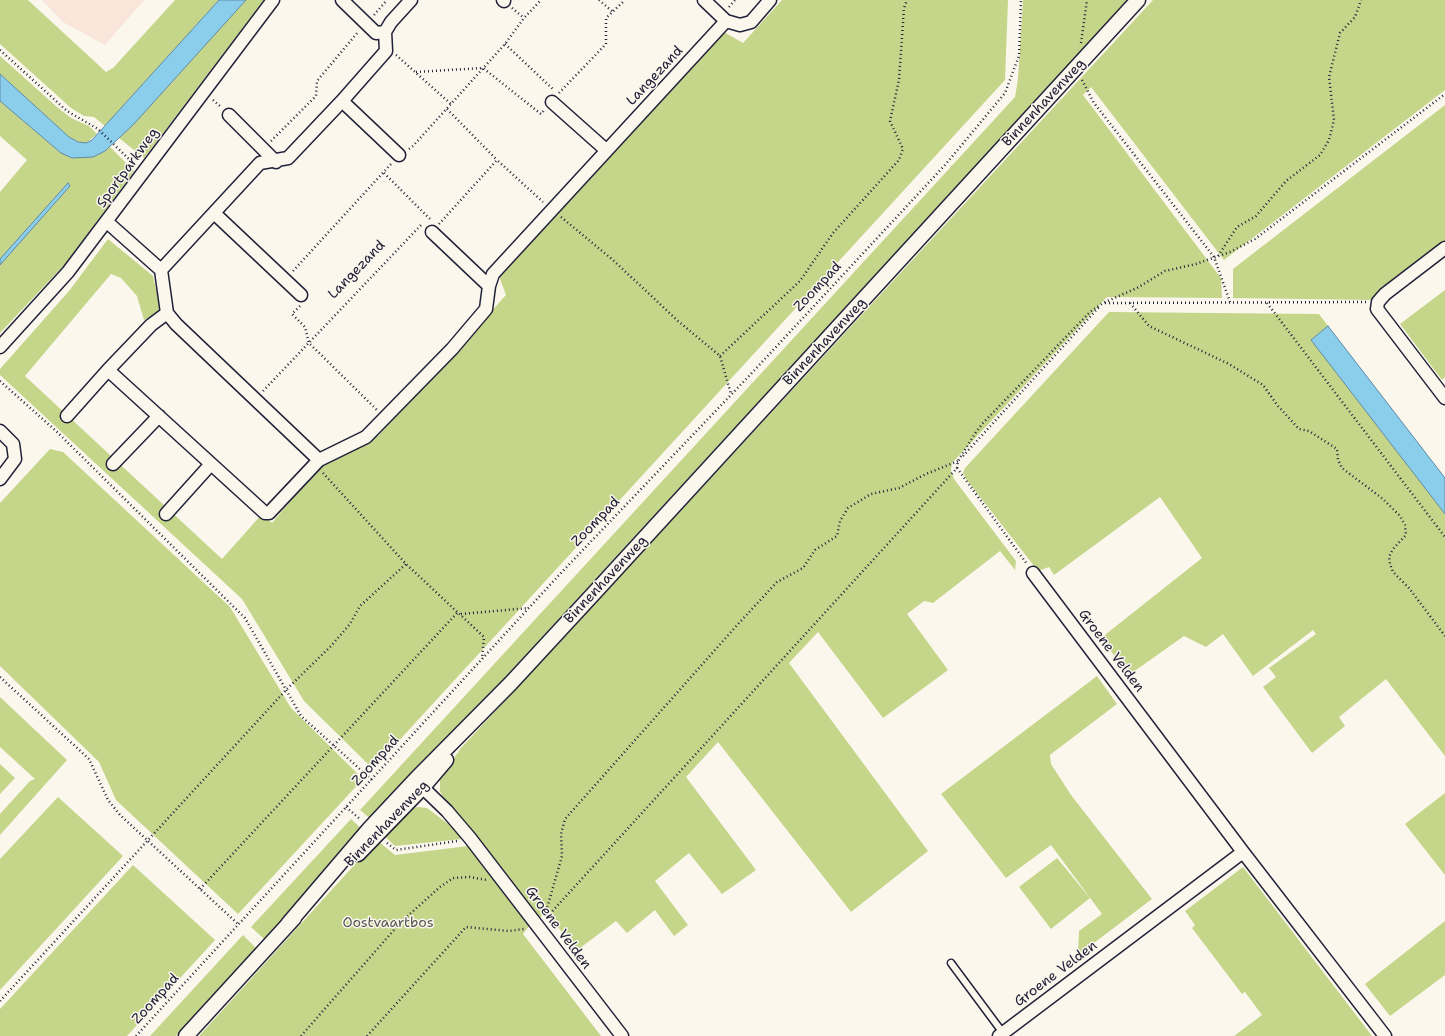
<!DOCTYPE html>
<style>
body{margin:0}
canvas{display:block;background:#fbf7ec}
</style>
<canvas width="1445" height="1036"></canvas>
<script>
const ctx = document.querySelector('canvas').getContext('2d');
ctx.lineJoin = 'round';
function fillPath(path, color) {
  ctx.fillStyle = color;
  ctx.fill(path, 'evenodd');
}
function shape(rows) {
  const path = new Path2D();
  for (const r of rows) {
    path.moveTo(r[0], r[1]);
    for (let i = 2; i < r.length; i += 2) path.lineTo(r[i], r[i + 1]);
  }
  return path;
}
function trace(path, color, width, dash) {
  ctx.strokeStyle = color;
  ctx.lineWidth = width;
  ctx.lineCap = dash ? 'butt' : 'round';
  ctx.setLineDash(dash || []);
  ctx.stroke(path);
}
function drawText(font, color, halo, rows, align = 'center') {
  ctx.font = font + ' "Shantell Sans",sans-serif';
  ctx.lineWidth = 3;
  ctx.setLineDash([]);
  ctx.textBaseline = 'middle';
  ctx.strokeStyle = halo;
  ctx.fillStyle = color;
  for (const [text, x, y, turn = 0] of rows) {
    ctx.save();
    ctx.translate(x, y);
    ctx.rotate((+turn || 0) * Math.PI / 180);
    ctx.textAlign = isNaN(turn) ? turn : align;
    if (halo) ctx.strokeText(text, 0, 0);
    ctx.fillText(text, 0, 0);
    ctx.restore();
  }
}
fillPath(shape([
 [42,0,144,0,105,45,63,22]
]), '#f9e5d9');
fillPath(shape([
 [0,0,28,0,106,72,113,68,175,0,219,0,105,126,94,117,84,116,71,108,0,44],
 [246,0,264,0,144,158,119,138],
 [782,0,1008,0,1005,80,373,769,304,701,242,599,0,375,0,369,69,291,108,239,153,276,161,311,144,320,137,296,121,278,111,274,25,376,222,559,262,514,272,523,326,458,378,436,506,295,499,276,724,32,743,43],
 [1023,0,1128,0,373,821,360,810,1015,97,1018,79],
 [1153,0,1445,0,1445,90,1224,260,1091,87,1083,95,1221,278,1222,298,1107,297,952,463,951,471,954,479,1016,561,1015,570,1000,551,933,603,924,601,907,614,948,670,883,718,818,632,789,663,928,851,851,912,718,742,686,777,756,870,722,894,689,853,655,881,688,925,674,936,655,910,627,933,616,921,576,951,546,911,539,919,459,815,446,803,440,791,440,778,461,748],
 [0,56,57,107,71,118,89,126,97,134,86,143,78,142,69,137,0,74],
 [0,101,61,153,105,151,110,147,134,171,66,263,0,333,0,192,27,160,0,136],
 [1445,105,1445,242,1373,300,1233,298,1233,269],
 [1445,290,1445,377,1442,380,1400,324],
 [1109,312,1319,314,1328,326,1312,340,1445,514,1445,756,1386,679,1339,717,1345,726,1312,753,1263,687,1276,677,1269,668,1316,634,1313,630,1253,676,1223,634,1206,647,1184,636,1129,675,1101,638,1202,558,1160,497,1054,575,1049,567,1038,571,966,479,963,473,965,468],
 [50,449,63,452,230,607,291,708,363,779,238,914,116,800,99,762,0,666,0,503],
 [1097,676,1117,704,1055,751,1050,755,1051,764,1071,795,1152,899,1078,955,1079,931,1102,914,1051,845,1006,878,941,794],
 [0,697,67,760,0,835,0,814,30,781,35,779,0,747],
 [0,764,15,778,0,794],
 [1445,793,1445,875,1405,824],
 [58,797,123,856,0,990,0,859],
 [418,807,427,808,451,826,462,839,395,846,383,835,409,809],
 [351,819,364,831,264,939,251,927],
 [377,840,395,855,468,846,529,926,523,934,601,1036,199,1036],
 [1057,858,1090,898,1051,929,1019,887],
 [133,865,215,940,127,1036,0,1036,0,1009],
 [1243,867,1372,1036,1234,1036,1262,1015,1245,992,1242,994,1192,928,1195,925,1185,911],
 [1445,921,1445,975,1390,1016,1365,984],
 [243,935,256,948,176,1036,150,1036]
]), '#c5d68b');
const water = shape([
 [219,0,246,0,133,125,105,151,93,157,72,158,61,153,0,101,0,74,69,137,78,142,86,143,92,140,219,0],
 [68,183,70,186,0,265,0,259,68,183],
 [1328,326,1445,478,1445,514,1311,340,1328,326]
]);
fillPath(water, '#8aceeb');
trace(water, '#6089a5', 1);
const service = shape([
 [951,963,1003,1033]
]);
const minor = shape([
 [342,0,376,33,385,32],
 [503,0,504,1],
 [704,0,726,21],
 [342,101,399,155],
 [552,102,606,150],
 [229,115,276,162],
 [214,213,301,295],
 [432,232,489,286],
 [1445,248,1385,294,1378,302,1377,309,1445,398],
 [161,270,260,163,288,158,342,101,386,51,385,32,391,22,411,0],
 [167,313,176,324,319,460],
 [0,347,68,272,273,0],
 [108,370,265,513,269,513,319,460,366,437,452,349,486,309,489,286,493,274,726,21,740,25,751,22,770,0],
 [67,416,108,370,151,325,167,313,161,270,107,222],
 [0,431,13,444,15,459,0,479],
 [113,464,159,416],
 [166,514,211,464],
 [1033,573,1243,852,1385,1036],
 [417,782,447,811,470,838,622,1036],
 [999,1036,1243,852]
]);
const tertiary = shape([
 [358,854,423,787,446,760],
 [288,924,370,828,415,780,511,683,596,591,1138,0],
 [186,1036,294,918]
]);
trace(service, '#22223b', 9);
trace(minor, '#22223b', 15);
trace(tertiary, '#22223b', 17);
trace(shape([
 [599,0,613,12],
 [729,7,735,0],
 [512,8,524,18],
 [374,15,387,0],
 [1081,43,1087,0],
 [505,44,554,90],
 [0,50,67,111,98,129,135,165],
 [396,55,451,104],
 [416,72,483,68,541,114,544,110],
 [1082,80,1094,103,1214,257,1230,302],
 [559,93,606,44,606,18,625,0],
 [213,100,221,107],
 [447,109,497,160],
 [271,141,316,96,317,81,358,32],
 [409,149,413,146,505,44,524,18,541,0],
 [384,173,431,220],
 [561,217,613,260,678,321,720,356,731,394],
 [439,224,497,160,543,202],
 [1218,256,1237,227,1256,216,1286,181,1320,155,1329,140,1334,120,1329,77,1340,33,1355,17,1361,0],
 [293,271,391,164],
 [1105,303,1366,302],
 [1130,303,1149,326,1229,364,1263,385,1278,406,1299,429,1309,431,1337,449,1338,460,1342,468,1383,499,1400,516,1405,525,1406,535,1393,549,1389,557,1390,564,1393,572,1409,588,1445,636],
 [1267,303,1445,537],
 [300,306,292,314,305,327,309,343,377,410],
 [720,356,800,281,833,233,899,160,903,149,890,121,899,80,904,8,907,0],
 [0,381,55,430,245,618,301,716,372,780],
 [263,391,421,225],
 [963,456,1100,306],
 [957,468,1027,564],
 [323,473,406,564,484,637,482,659],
 [461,614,529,608],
 [0,677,89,759,108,800,120,815,238,924],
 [346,807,361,820],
 [387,843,396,850,457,841],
 [200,889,458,612],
 [545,915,562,856,561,834,565,819,739,623,777,582,803,568,815,550,837,536,840,521,848,508,871,494,899,488,926,474,958,461],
 [547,917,957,468,958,461,976,432,983,423,1090,312,1103,303,1137,288,1165,271,1196,264,1230,252,1255,239,1445,94],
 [0,1001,286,690,331,646,350,624,360,606,406,564],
 [136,1036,560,574,749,376,945,165,1005,93,1019,56,1021,0],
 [301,1036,401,922,440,887,453,878,470,877,487,880],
 [367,1036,466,927,509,931,524,929]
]), '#22223b', 2.5, [1, 3]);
trace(service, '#fbf7ec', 6);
trace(minor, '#fbf7ec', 12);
trace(tertiary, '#fbf7ec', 14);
drawText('14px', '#22223b', '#fbf7ec', [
 ["Langezand",655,76,-47],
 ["Binnenhavenweg",1044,103,-47],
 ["Sportparkweg",128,168,-54],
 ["Langezand",357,270,-46],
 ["Zoompad",818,287,-47],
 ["Binnenhavenweg",825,342,-47],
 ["Zoompad",596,522,-46],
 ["Binnenhavenweg",606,580,-47],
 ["Groene Velden",1111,651,53],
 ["Zoompad",376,761,-48],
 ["Binnenhavenweg",387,824,-46],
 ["Groene Velden",558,928,53],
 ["Groene Velden",1056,974,-37],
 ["Zoompad",156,999,-48]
]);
drawText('14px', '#535853', '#fbf7ec', [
 ["Oostvaartbos",388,923]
]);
</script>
